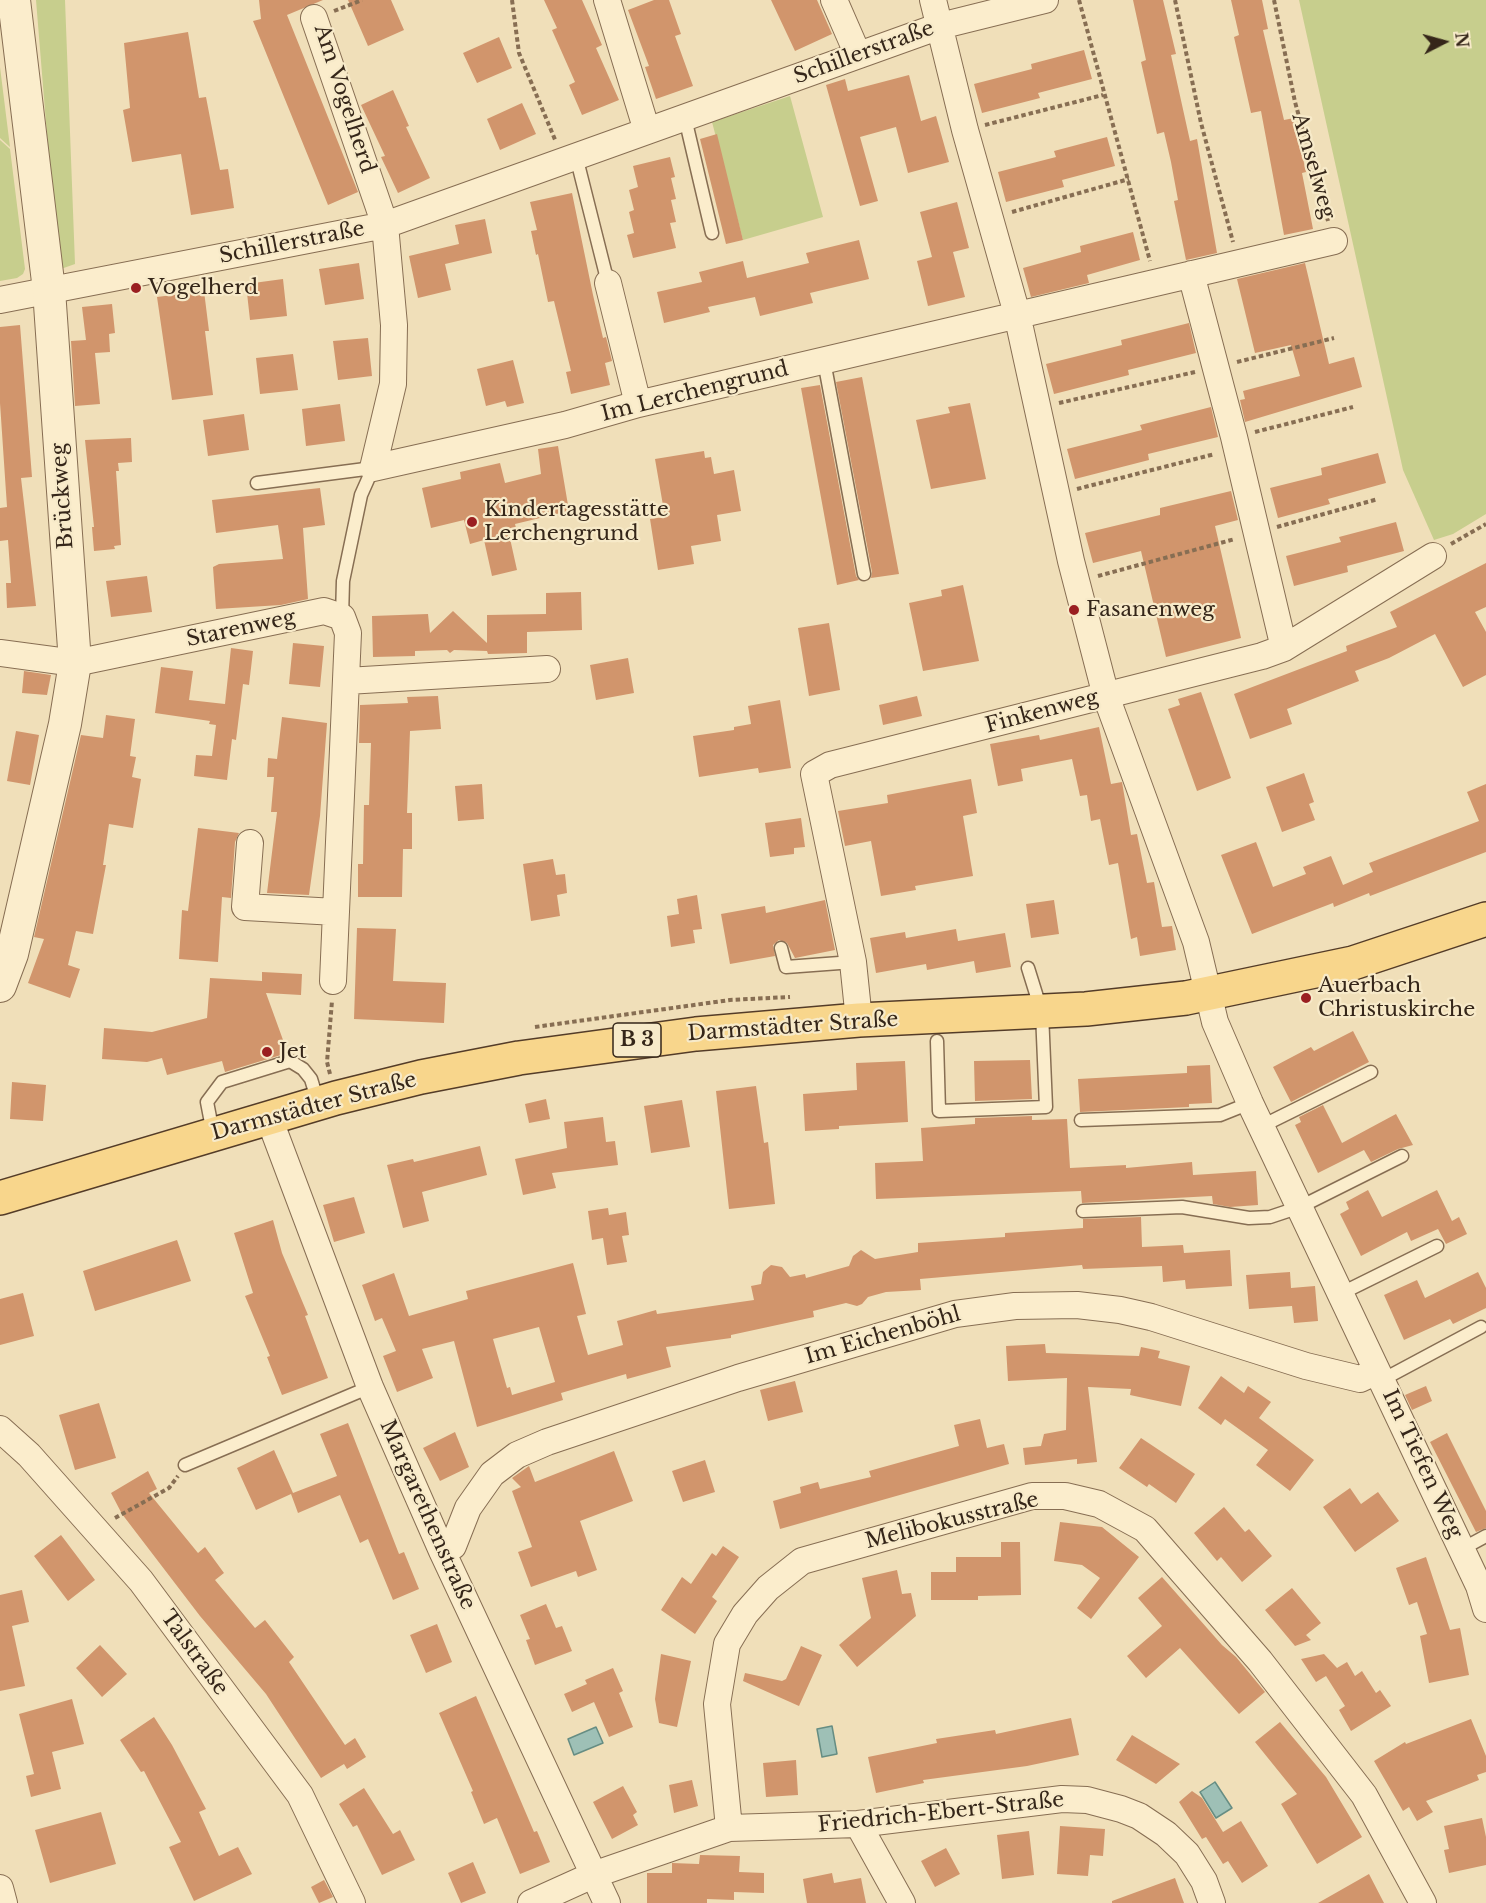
<!DOCTYPE html>
<meta charset="utf-8">
<style>
body{margin:0}
#map{position:relative;width:1486px;height:1903px;overflow:hidden;background:#f0dfb9;font-family:"Libre Baskerville",serif}
canvas{display:block}
.north{position:absolute;left:1414px;top:12px;width:60px;height:60px;-webkit-text-stroke:4px #f7eac9;paint-order:stroke;rotate:84deg;font-size:16px;font-weight:700;line-height:24px;text-align:center;color:#352619}
.north::after{content:'';display:block;margin:auto;width:21px;height:27px;background:#352619;clip-path:polygon(50% 0,100% 100%,50% 72%,0 100%)}
</style>
<div id="map">
<canvas width="1486" height="1903"></canvas>
<div class="north">N</div>
</div>
<script>
const ctx = document.querySelector('canvas').getContext('2d');
ctx.lineJoin = 'round';
function fillPath(path, color) {
  ctx.fillStyle = color;
  ctx.fill(path, 'evenodd');
}
function shape(rows) {
  const path = new Path2D();
  for (const r of rows) {
    path.moveTo(r[0], r[1]);
    for (let i = 2; i < r.length; i += 2) path.lineTo(r[i], r[i + 1]);
  }
  return path;
}
function trace(path, color, width, dash) {
  ctx.strokeStyle = color;
  ctx.lineWidth = width;
  ctx.lineCap = dash ? 'butt' : 'round';
  ctx.setLineDash(dash || []);
  ctx.stroke(path);
}
function drawText(font, color, halo, rows, align = 'center') {
  ctx.font = font + ' "Libre Baskerville",serif';
  ctx.lineWidth = 4.5;
  ctx.setLineDash([]);
  ctx.textBaseline = 'middle';
  ctx.strokeStyle = halo;
  ctx.fillStyle = color;
  for (const [text, x, y, turn = 0] of rows) {
    ctx.save();
    ctx.translate(x, y);
    ctx.rotate((+turn || 0) * Math.PI / 180);
    ctx.textAlign = isNaN(turn) ? turn : align;
    if (halo) ctx.strokeText(text, 0, 0);
    ctx.fillText(text, 0, 0);
    ctx.restore();
  }
}
fillPath(shape([
 [36,0,65,0,75,264,58,270],
 [1299,0,1486,0,1486,514,1453,534,1434,540,1403,470],
 [0,67,10,147,0,138],
 [790,96,823,217,743,240,712,122],
 [0,140,10,149,25,269,23,274,17,278,0,281]
]), '#c7ce8d');
const water = shape([
 [832,1726,837,1754,822,1757,817,1729,832,1726],
 [596,1727,603,1743,574,1755,568,1739,596,1727],
 [1215,1782,1232,1808,1216,1818,1200,1792,1215,1782]
]);
fillPath(water, '#9ec0b6');
trace(water, '#668d83', 1.5);
fillPath(shape([
 [259,0,323,0,287,15,358,192,328,205,253,21,261,19],
 [348,0,391,0,404,30,368,46],
 [544,0,582,0,602,45,596,48,619,100,582,115,569,85,575,82,552,30,557,28],
 [654,0,669,0,681,34,675,36,693,86,656,99,645,67,649,66,628,10],
 [771,0,817,0,832,34,795,51],
 [1133,0,1163,0,1176,54,1171,55,1190,141,1197,139,1217,253,1186,260,1174,201,1178,200,1171,162,1164,132,1157,134,1141,62,1146,60],
 [1231,0,1262,0,1268,29,1263,30,1284,120,1294,118,1306,172,1302,173,1313,229,1284,235,1261,111,1251,113,1234,37,1239,35],
 [188,32,199,98,206,97,220,170,228,169,234,208,191,215,181,154,132,162,123,110,130,108,124,43],
 [499,37,512,68,477,83,463,53],
 [1084,50,1092,79,1038,93,1040,98,982,113,974,84,1032,69,1031,64],
 [909,75,921,121,936,116,949,162,908,173,896,127,860,137,878,201,860,206,826,85,845,79,848,91],
 [393,90,409,126,406,127,430,178,398,193,381,157,385,156,361,105],
 [522,103,536,134,500,150,487,119],
 [717,134,743,240,726,244,700,139],
 [1107,137,1115,166,1062,180,1064,187,1006,202,998,172,1056,157,1054,151],
 [670,157,675,177,671,178,676,199,671,200,676,222,670,223,676,248,633,258,627,235,634,233,629,212,634,210,629,190,638,187,633,166],
 [572,193,593,295,603,338,606,337,612,361,605,363,610,385,571,394,566,372,571,371,554,301,548,302,538,254,536,255,531,231,537,230,530,202],
 [957,202,969,248,953,252,965,297,928,306,917,261,932,257,920,212],
 [485,219,492,253,445,264,451,290,418,298,409,256,459,244,455,225],
 [1133,232,1140,260,1087,275,1089,283,1031,297,1023,268,1081,252,1080,246],
 [859,240,869,279,810,293,813,303,760,316,755,297,708,307,710,312,664,323,657,292,702,282,699,272,743,261,747,278,809,263,806,253],
 [359,263,364,299,325,305,319,269],
 [1305,263,1329,364,1354,357,1362,387,1245,422,1240,400,1245,399,1243,391,1300,376,1291,345,1255,353,1237,279],
 [283,279,287,316,250,320,246,284],
 [204,291,209,331,205,331,213,395,172,400,157,297],
 [112,304,115,333,109,334,110,352,95,353,100,404,75,406,71,341,86,340,82,307],
 [1189,323,1196,353,1128,370,1129,375,1054,394,1046,364,1122,345,1121,340],
 [20,325,32,477,21,478,36,606,7,608,6,583,11,583,8,540,0,541,0,508,7,507,0,403,0,327],
 [368,338,372,376,338,380,333,341],
 [293,354,298,390,260,394,256,358],
 [513,360,524,403,507,407,505,401,486,406,477,369],
 [862,377,899,574,871,578,872,572,836,382],
 [820,385,856,576,859,580,837,585,801,388],
 [970,403,986,479,931,489,916,420,950,413,948,407],
 [340,404,345,441,306,446,302,409],
 [1211,407,1218,437,1148,454,1149,460,1075,479,1067,449,1142,430,1140,425],
 [244,414,249,450,208,456,203,420],
 [131,438,132,462,118,463,119,471,116,471,121,545,114,546,115,549,94,551,92,527,94,527,85,440],
 [558,446,569,511,515,524,517,532,509,534,517,570,492,576,484,540,470,544,464,520,431,528,422,488,461,479,460,472,500,463,505,483,541,474,538,449],
 [704,451,705,458,711,457,714,474,734,470,741,511,717,515,721,541,691,546,694,564,658,570,650,519,665,517,655,459],
 [1378,453,1386,483,1328,499,1330,504,1278,518,1270,488,1322,475,1321,468],
 [320,488,325,525,303,528,308,599,281,605,216,609,213,567,219,564,283,559,278,525,216,533,212,500],
 [1231,491,1238,520,1215,526,1241,638,1166,657,1141,551,1093,563,1085,533,1160,515,1160,508],
 [1396,522,1404,551,1347,566,1348,572,1294,586,1286,556,1341,542,1339,537],
 [1486,563,1486,607,1475,612,1486,632,1486,675,1463,687,1435,634,1389,658,1355,671,1359,681,1287,709,1292,724,1250,739,1234,694,1347,651,1346,646,1397,627,1390,612],
 [147,576,152,612,111,617,106,581],
 [963,585,979,661,923,671,909,603,942,596,941,590],
 [581,592,582,630,527,632,527,653,488,654,487,651,454,650,450,653,447,650,415,651,415,656,373,657,372,616,428,614,430,633,453,611,487,643,487,615,546,614,546,593],
 [829,623,840,690,809,696,798,628],
 [293,643,324,646,320,687,289,684],
 [231,648,253,651,249,685,243,684,236,740,232,739,227,780,194,776,196,755,212,756,216,725,209,724,210,721,155,713,161,667,193,671,189,700,225,704],
 [628,658,634,693,596,700,590,665],
 [24,671,51,675,47,695,22,693],
 [1201,692,1231,778,1197,791,1168,709,1180,705,1178,699],
 [438,696,441,729,410,731,407,813,412,813,412,849,403,849,402,897,358,897,358,864,363,864,364,805,369,805,371,743,359,743,360,705,408,703,407,697],
 [917,696,922,716,883,725,879,705],
 [780,700,791,768,759,773,758,768,699,777,693,736,734,730,734,727,751,724,748,706],
 [106,715,135,719,130,756,136,757,132,777,141,779,133,828,109,824,103,865,106,865,93,934,76,931,68,965,80,969,70,998,28,983,44,939,34,937,81,735,103,738],
 [282,717,327,723,320,816,309,895,267,893,277,812,271,812,274,777,267,777,268,758,277,759],
 [1099,727,1111,784,1122,782,1131,835,1137,834,1147,883,1154,882,1162,927,1172,926,1176,950,1140,956,1137,937,1131,939,1118,863,1109,865,1100,819,1091,821,1087,795,1080,796,1072,759,1021,769,1023,781,998,786,990,744,1039,735,1040,740],
 [16,731,39,735,30,785,7,781],
 [1304,773,1314,802,1309,804,1315,820,1282,832,1266,787],
 [971,779,977,813,963,816,973,876,915,886,916,890,881,896,871,841,845,846,838,811,888,803,887,795],
 [482,784,484,819,458,821,455,786],
 [1486,784,1486,852,1370,896,1369,893,1334,907,1333,903,1252,934,1221,855,1256,842,1273,887,1306,874,1303,867,1331,856,1343,885,1373,872,1369,863,1479,821,1467,792],
 [801,818,805,847,794,848,794,854,770,857,765,823],
 [198,828,239,833,235,842,231,898,222,897,218,962,179,959,182,910,188,911],
 [553,859,556,875,565,874,567,893,557,895,560,916,531,921,523,864],
 [697,895,702,929,693,930,695,943,671,947,667,916,679,914,677,899],
 [825,900,835,950,795,958,787,943,779,940,773,945,775,956,730,964,721,914,765,906,766,913],
 [1054,900,1059,934,1031,938,1026,904],
 [357,928,396,929,393,981,446,983,444,1023,354,1019],
 [956,929,958,941,1005,933,1011,967,976,973,974,961,927,970,926,964,876,973,870,938,905,932,906,938],
 [262,972,302,974,301,995,266,993,287,1051,280,1053,281,1055,225,1072,222,1061,167,1075,162,1058,147,1062,102,1059,104,1028,152,1032,207,1018,210,978,262,981],
 [1353,1031,1369,1062,1291,1102,1273,1067,1311,1047,1314,1051],
 [1030,1060,1032,1099,975,1101,974,1061],
 [905,1061,908,1122,839,1126,839,1129,805,1131,803,1094,857,1090,856,1063],
 [1210,1065,1212,1103,1189,1104,1189,1107,1080,1112,1078,1079,1187,1073,1187,1066],
 [12,1082,46,1085,43,1121,10,1119],
 [756,1086,764,1143,768,1142,775,1204,729,1209,716,1091],
 [546,1099,550,1119,529,1123,525,1104],
 [682,1100,690,1147,651,1153,644,1106],
 [1323,1105,1342,1143,1396,1114,1413,1145,1398,1149,1371,1162,1364,1150,1318,1173,1295,1125,1301,1122,1299,1117],
 [1032,1116,1032,1120,1067,1119,1070,1168,1126,1165,1126,1168,1192,1162,1193,1175,1256,1171,1258,1205,1230,1207,1213,1204,1212,1196,1082,1203,1081,1191,876,1199,875,1163,923,1161,921,1128,975,1124,975,1118],
 [603,1117,606,1142,615,1141,618,1165,552,1173,556,1188,523,1195,515,1159,567,1148,564,1122],
 [480,1146,487,1175,422,1192,429,1221,403,1228,387,1165,413,1159,414,1162],
 [1368,1190,1382,1217,1437,1190,1452,1221,1459,1217,1467,1234,1446,1244,1438,1229,1411,1241,1407,1232,1361,1256,1340,1214,1349,1209,1346,1202],
 [354,1197,365,1233,334,1242,323,1205],
 [608,1208,609,1215,626,1212,629,1235,622,1236,627,1262,607,1265,603,1238,592,1240,588,1211],
 [1141,1217,1142,1247,1183,1245,1184,1253,1230,1250,1232,1286,1186,1289,1185,1280,1163,1282,1162,1266,1083,1269,1082,1265,920,1279,921,1290,886,1292,868,1297,862,1304,857,1306,846,1303,813,1311,814,1317,731,1335,731,1338,666,1347,671,1367,627,1379,626,1374,561,1393,563,1400,477,1427,454,1341,422,1349,433,1378,397,1392,383,1356,396,1351,382,1318,375,1321,362,1285,394,1273,409,1316,468,1299,466,1291,573,1263,586,1314,577,1316,588,1355,623,1345,617,1321,656,1310,657,1314,754,1300,751,1286,761,1284,763,1272,771,1265,782,1267,790,1277,805,1274,806,1278,849,1266,853,1256,861,1250,875,1259,918,1252,918,1243,1005,1237,1005,1233,1083,1228,1083,1219],
 [539,1327,555,1382,512,1395,510,1387,507,1388,493,1339],
 [273,1220,282,1253,308,1315,305,1316,328,1378,282,1395,267,1357,270,1356,245,1296,253,1293,234,1233],
 [177,1240,191,1281,95,1311,83,1271],
 [1290,1272,1291,1288,1315,1286,1318,1321,1294,1323,1292,1306,1249,1309,1246,1275],
 [1478,1272,1486,1288,1486,1308,1453,1324,1450,1319,1404,1340,1384,1295,1417,1280,1425,1298],
 [23,1293,34,1336,0,1345,0,1299],
 [1045,1344,1046,1353,1139,1356,1141,1347,1160,1351,1158,1358,1190,1366,1181,1406,1130,1395,1131,1389,1088,1387,1097,1462,1077,1464,1077,1459,1025,1465,1023,1448,1041,1446,1044,1434,1066,1430,1067,1378,1008,1381,1006,1346],
 [1221,1376,1244,1393,1248,1386,1271,1402,1259,1418,1314,1460,1290,1491,1256,1465,1268,1450,1225,1419,1221,1425,1198,1408],
 [795,1381,803,1412,768,1421,760,1390],
 [1426,1386,1432,1401,1412,1410,1405,1395],
 [99,1403,116,1458,75,1470,59,1415],
 [980,1419,987,1448,1004,1444,1009,1464,780,1529,773,1501,801,1493,800,1487,818,1482,820,1489,871,1477,869,1471,959,1446,954,1425],
 [348,1423,399,1554,404,1552,419,1589,393,1600,368,1539,360,1543,340,1495,298,1513,291,1494,256,1510,237,1468,274,1450,293,1493,337,1476,320,1434],
 [455,1432,469,1467,440,1481,423,1448],
 [1447,1433,1486,1511,1486,1528,1476,1532,1430,1442],
 [1141,1438,1195,1474,1176,1503,1149,1484,1147,1487,1119,1468],
 [614,1451,633,1501,580,1521,597,1570,578,1577,576,1571,531,1587,518,1552,532,1547,512,1491,521,1487,512,1478,529,1466,535,1482],
 [705,1460,715,1492,683,1502,672,1471],
 [148,1471,157,1489,149,1493,198,1553,205,1547,224,1573,215,1580,255,1628,265,1620,294,1657,289,1662,345,1745,355,1738,366,1757,347,1769,344,1764,321,1778,266,1694,200,1616,122,1514,111,1493],
 [1350,1488,1361,1504,1378,1492,1399,1521,1355,1552,1323,1507],
 [1224,1507,1245,1532,1249,1529,1272,1556,1242,1582,1221,1557,1217,1561,1194,1533],
 [1060,1522,1102,1527,1139,1557,1091,1619,1077,1608,1100,1578,1082,1565,1054,1561],
 [61,1535,95,1580,68,1601,34,1556],
 [1001,1542,1020,1542,1021,1595,978,1596,978,1600,931,1600,931,1572,956,1572,956,1557,1001,1557],
 [723,1546,739,1557,712,1597,717,1601,695,1634,661,1610,682,1577,691,1584,712,1553,716,1556],
 [1426,1557,1450,1630,1460,1628,1469,1675,1429,1683,1420,1636,1427,1634,1417,1602,1409,1605,1396,1568],
 [897,1570,902,1594,911,1593,916,1616,857,1667,839,1645,871,1618,862,1578],
 [1162,1577,1222,1645,1236,1657,1265,1692,1239,1714,1180,1648,1146,1678,1127,1656,1162,1626,1138,1598],
 [1292,1588,1321,1623,1306,1635,1311,1640,1295,1646,1265,1610],
 [22,1590,29,1622,12,1626,25,1686,0,1691,0,1595],
 [546,1604,556,1628,562,1626,572,1651,535,1665,526,1640,530,1639,520,1615],
 [437,1624,452,1662,426,1673,410,1635],
 [100,1645,127,1674,102,1697,76,1668],
 [801,1646,822,1655,799,1706,743,1681,745,1673,782,1681,786,1679],
 [661,1654,691,1661,677,1727,659,1723,655,1699],
 [1324,1654,1337,1668,1347,1662,1355,1676,1362,1671,1376,1693,1380,1690,1391,1706,1351,1731,1339,1710,1345,1706,1326,1676,1316,1682,1301,1659],
 [613,1668,623,1691,619,1693,633,1727,609,1737,594,1702,572,1712,564,1694,587,1684,585,1680],
 [476,1696,534,1832,537,1831,550,1862,520,1874,497,1818,484,1824,471,1792,473,1791,439,1713],
 [72,1699,84,1744,52,1752,61,1789,31,1797,26,1776,34,1774,19,1714],
 [154,1717,172,1745,206,1809,199,1812,219,1856,238,1847,252,1874,194,1901,169,1847,181,1842,144,1771,141,1772,120,1740],
 [1071,1718,1079,1755,1027,1766,923,1780,924,1783,876,1793,868,1757,937,1743,936,1739,995,1730,996,1734],
 [1471,1719,1486,1756,1486,1772,1477,1775,1479,1780,1426,1801,1433,1812,1417,1821,1409,1807,1403,1811,1374,1761,1405,1742,1406,1744],
 [1280,1722,1326,1777,1362,1837,1317,1864,1281,1804,1297,1794,1255,1742],
 [1132,1735,1180,1764,1156,1784,1116,1760],
 [796,1760,798,1795,766,1797,763,1763],
 [692,1780,698,1806,674,1813,669,1785],
 [623,1786,637,1812,633,1815,638,1825,612,1839,593,1802],
 [364,1788,393,1834,400,1830,415,1860,382,1875,357,1825,353,1827,339,1804],
 [1192,1791,1202,1798,1223,1832,1241,1821,1268,1866,1242,1883,1228,1861,1223,1864,1206,1837,1202,1839,1179,1802],
 [101,1812,116,1864,50,1883,35,1830],
 [1482,1818,1486,1837,1486,1865,1449,1873,1444,1850,1449,1849,1444,1826],
 [1060,1826,1105,1829,1103,1856,1090,1855,1088,1876,1057,1874],
 [1029,1831,1034,1875,1002,1879,997,1835],
 [946,1848,960,1874,935,1887,921,1861],
 [700,1855,740,1856,739,1872,764,1873,764,1893,734,1892,734,1900,707,1899,707,1903,647,1903,647,1873,672,1873,672,1863,699,1864],
 [473,1862,486,1893,461,1903,448,1873],
 [832,1873,834,1883,861,1878,866,1903,807,1903,803,1879],
 [1369,1874,1384,1903,1318,1903],
 [1175,1878,1184,1903,1112,1903,1112,1901],
 [324,1880,333,1897,319,1903,311,1887]
]), '#d1956c');
const service = shape([
 [685,118,712,233],
 [576,156,608,283],
 [824,361,864,574],
 [257,483,373,468],
 [342,617,343,581,361,495,373,468],
 [781,948,786,967,853,962],
 [937,1041,939,1111,1046,1107,1042,1013,1028,968],
 [1081,1120,1220,1115,1250,1103],
 [1262,1126,1371,1072],
 [213,1133,207,1102,222,1082,290,1061,303,1069,311,1079,318,1102],
 [1083,1211,1182,1207,1249,1218,1270,1217,1300,1207,1402,1156],
 [1342,1293,1437,1246],
 [1382,1380,1481,1327],
 [185,1465,370,1387],
 [1462,1549,1486,1536]
]);
const minor = shape([
 [607,0,647,131],
 [834,0,858,55],
 [933,0,965,130,1017,314,1071,561,1106,696,1196,942,1215,1022,1250,1103,1479,1586,1486,1609],
 [314,18,385,225,394,325,393,384,373,468,565,425,638,404,1334,241],
 [1191,274,1234,437,1284,648],
 [608,283,638,404],
 [0,300,385,225,940,26,1045,0],
 [0,653,75,663,324,611,342,617,348,633,333,981],
 [347,681,547,669],
 [250,843,245,907,336,912],
 [859,1020,853,962,814,774,830,765,1262,656,1284,648,1433,556],
 [269,1118,370,1387,442,1551,607,1903],
 [0,1429,29,1455,141,1581,300,1795,352,1903],
 [442,1551,453,1546,468,1508,492,1474,517,1455,547,1442,738,1378,955,1314,1015,1306,1077,1305,1120,1310,1151,1317,1306,1366,1360,1379,1377,1371],
 [858,1824,902,1903],
 [729,1828,717,1704,727,1644,745,1614,768,1588,802,1561,1032,1496,1065,1496,1099,1504,1145,1529,1260,1661,1364,1795,1423,1903],
 [0,1888,4,1903],
 [531,1903,593,1875,729,1828,858,1824,1062,1799,1087,1800,1121,1809,1139,1816,1166,1834,1187,1854,1204,1881,1212,1903]
]);
const tertiary = shape([
 [0,986,12,954,65,724,75,663,49,290,14,0]
]);
const primary = shape([
 [0,1198,336,1098,421,1077,519,1058,696,1034,859,1020,1086,1009,1186,998,1353,963,1486,919]
]);
trace(service, '#876e53', 15);
trace(minor, '#876e53', 28);
trace(tertiary, '#876e53', 34);
trace(primary, '#543c28', 36);
trace(shape([
 [512,0,519,53,556,142],
 [1079,0,1150,261],
 [1175,0,1201,123,1233,242],
 [1274,0,1295,102,1328,221],
 [334,11,362,0],
 [985,125,1103,95],
 [1012,212,1129,179],
 [1237,362,1334,338],
 [1059,403,1195,372],
 [1255,432,1353,407],
 [1077,489,1215,454],
 [1277,527,1378,499],
 [1451,544,1486,524],
 [1098,576,1235,539],
 [535,1027,730,1000,790,997],
 [330,1074,327,1062,332,1001],
 [115,1518,169,1488,178,1476]
]), '#876e53', 4, [4.5, 3]);
trace(service, '#fbedcc', 12);
trace(minor, '#fbedcc', 26);
trace(tertiary, '#fbedcc', 32);
trace(primary, '#f8d68c', 33);
for (const [x, y, r, color] of [
 [136,288,6,"#9a1f21"],
 [472,522,6,"#9a1f21"],
 [1074,610,6,"#9a1f21"],
 [1306,998,6,"#9a1f21"],
 [267,1052,6,"#9a1f21"]
]) {
  const dot = new Path2D();
  dot.arc(x, y, r, 0, 2 * Math.PI);
  ctx.fillStyle = color;
  ctx.fill(dot);
  trace(dot, '#f7eac9', 2);
}
for (const [x, y, w] of [
 [637,1040,48]
]) {
  const box = new Path2D();
  box.roundRect(x - w / 2, y - 17, w, 34, 4.5);
  ctx.fillStyle = '#f7eac9';
  ctx.fill(box);
  trace(box, '#352619', 1.5);
}
drawText('bold 20px', '#352619', null, [
 ["B 3",637,1040]
]);
drawText('21px', '#352619', '#f7eac9', [
 ["Schillerstraße",864,53,-20],
 ["Am Vogelherd",344,99,72],
 ["Amselweg",1313,166,74],
 ["Schillerstraße",292,243,-11],
 ["Im Lerchengrund",695,392,-14],
 ["Brückweg",63,496,-94],
 ["Starenweg",241,629,-12],
 ["Finkenweg",1042,712,-15],
 ["Darmstädter Straße",793,1027,-4],
 ["Darmstädter Straße",314,1107,-15],
 ["Im Eichenböhl",883,1336,-16],
 ["Im Tiefen Weg",1422,1464,65],
 ["Margarethenstraße",427,1515,66],
 ["Melibokusstraße",952,1521,-14],
 ["Talstraße",194,1653,54],
 ["Friedrich-Ebert-Straße",941,1813,-6]
]);
drawText('21px', '#352619', '#f7eac9', [
 ["Vogelherd",148,288],
 ["Kindertagesstätte",484,510],
 ["Lerchengrund",484,534],
 ["Fasanenweg",1086,610],
 ["Auerbach",1318,986],
 ["Christuskirche",1318,1010],
 ["Jet",279,1052]
], 'left');
</script>
